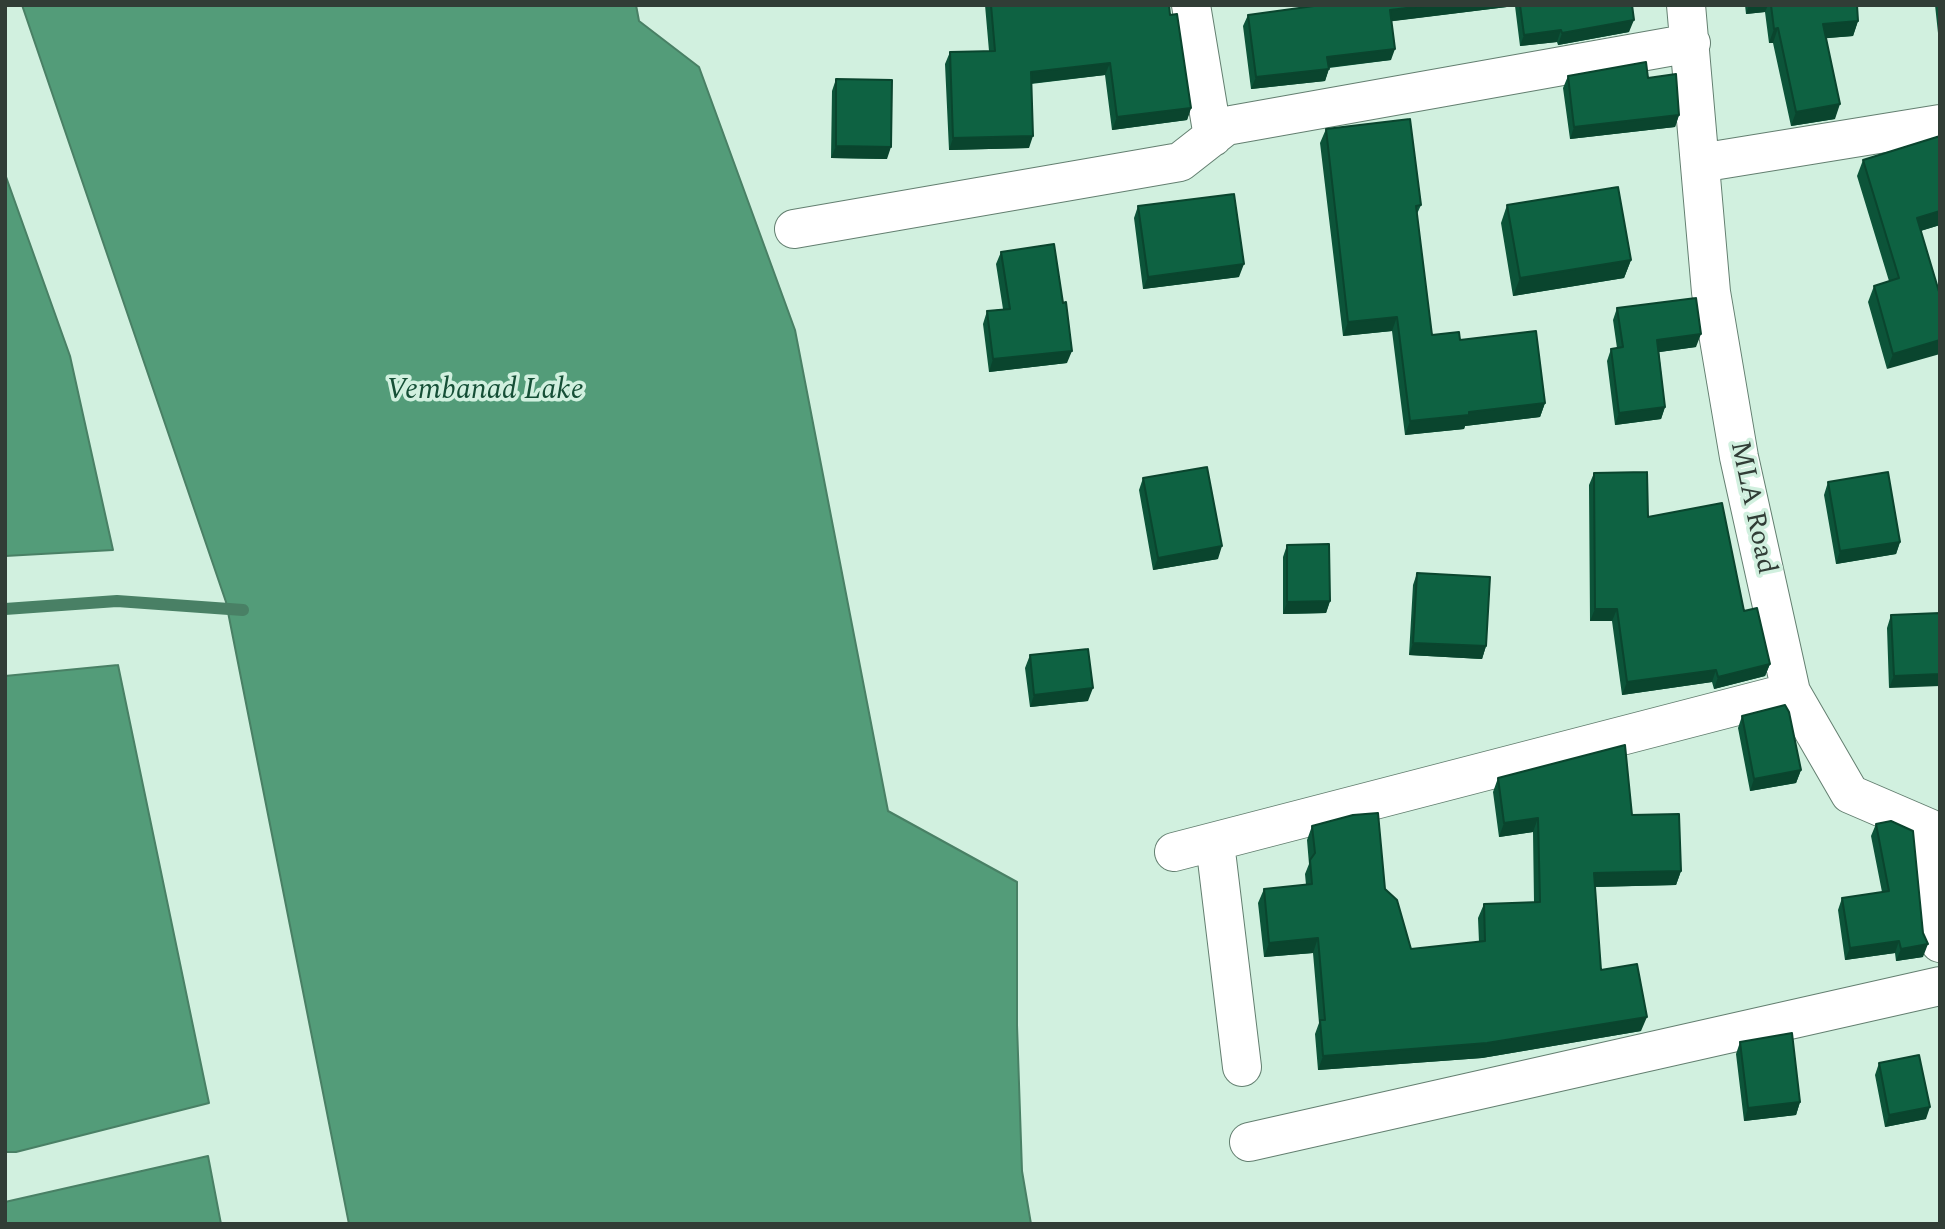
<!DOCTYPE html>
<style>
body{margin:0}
#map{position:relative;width:1945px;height:1229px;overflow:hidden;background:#d1f0df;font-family:Spectral,serif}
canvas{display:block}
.frame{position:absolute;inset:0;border:7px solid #313d36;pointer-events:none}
</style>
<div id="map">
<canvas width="1945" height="1229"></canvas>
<div class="frame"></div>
</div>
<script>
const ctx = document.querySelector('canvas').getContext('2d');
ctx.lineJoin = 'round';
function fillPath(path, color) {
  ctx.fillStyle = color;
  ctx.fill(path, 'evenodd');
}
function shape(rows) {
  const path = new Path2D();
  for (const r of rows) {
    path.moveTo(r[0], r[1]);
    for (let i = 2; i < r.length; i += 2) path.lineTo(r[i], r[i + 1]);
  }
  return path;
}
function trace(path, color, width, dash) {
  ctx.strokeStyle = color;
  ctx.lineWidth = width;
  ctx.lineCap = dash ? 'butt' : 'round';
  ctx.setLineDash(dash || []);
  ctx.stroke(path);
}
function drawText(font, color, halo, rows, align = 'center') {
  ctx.font = font + ' Spectral,serif';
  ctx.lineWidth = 7;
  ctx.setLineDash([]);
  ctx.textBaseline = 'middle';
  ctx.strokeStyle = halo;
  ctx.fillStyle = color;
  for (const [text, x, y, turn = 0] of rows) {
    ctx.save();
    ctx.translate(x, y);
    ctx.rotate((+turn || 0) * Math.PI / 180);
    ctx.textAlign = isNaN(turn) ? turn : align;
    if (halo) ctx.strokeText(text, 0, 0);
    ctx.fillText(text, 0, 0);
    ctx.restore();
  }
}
const water = shape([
 [22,5,636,5,639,21,699,67,795,330,888,811,1017,882,1017,1025,1022,1171,1031,1224,349,1224,226,602,22,5],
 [5,174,70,356,113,550,5,556,5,174],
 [118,665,209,1103,16,1152,5,1152,5,676,118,665],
 [208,1156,221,1224,5,1224,5,1202,208,1156]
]);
fillPath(water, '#539c79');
trace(water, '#498065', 2);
trace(shape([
 [5,609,117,601,243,610]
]), '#498065', 12);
const minor = shape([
 [1191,5,1213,137],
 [1686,5,1711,292,1739,457,1791,692,1850,794,1929,828,1940,943],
 [1700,163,1940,124],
 [794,229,1180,162,1226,126,1691,43],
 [1215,843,1242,1067],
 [1174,852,1791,692],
 [1249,1142,1940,986]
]);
trace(minor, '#637f70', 40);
trace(minor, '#fff', 38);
fillPath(shape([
 [985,5,1169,5,1170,15,1191,108,1187,120,1112,130,1105,75,1031,84,1029,148,949,150,945,64,950,52,989,51],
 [1321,5,1632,5,1629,32,1558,45,1557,42,1520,46,1515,6,1392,21,1391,60,1329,68,1325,81,1251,89,1243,26,1248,15],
 [1745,5,1857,5,1858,21,1853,36,1826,38,1835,119,1791,126,1773,43,1769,43,1765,12,1746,14],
 [1935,5,1940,5,1940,37,1938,33],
 [1568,76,1648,78,1679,115,1675,127,1570,139,1563,88],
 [836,79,887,159,831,158,832,91],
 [1326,129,1421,205,1417,214,1432,335,1460,340,1545,403,1540,417,1465,426,1464,429,1405,435,1392,331,1343,336,1320,143],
 [1863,160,1940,225,1920,231,1940,295,1887,369,1868,302,1874,286,1889,281,1857,176],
 [1507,205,1631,260,1624,278,1513,296,1501,223],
 [1138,206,1239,277,1143,289,1134,218],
 [1001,252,1063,303,1067,363,989,372,983,324,987,311,1003,309,996,264],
 [1617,308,1696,347,1659,352,1665,407,1661,419,1615,425,1607,361,1611,349,1617,348,1613,320],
 [1594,473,1648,517,1744,611,1770,664,1765,676,1714,689,1712,682,1622,695,1612,621,1590,621,1589,485],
 [1143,478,1218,559,1153,570,1139,490],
 [1828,482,1900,542,1896,554,1836,564,1824,495],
 [1287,545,1330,601,1326,613,1283,614,1283,557],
 [1417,573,1486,646,1482,659,1409,655,1413,585],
 [1940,613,1889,688,1887,628,1891,615],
 [1030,655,1088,701,1030,707,1025,668],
 [1742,716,1801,770,1796,783,1750,791,1738,728],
 [1498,778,1632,815,1681,871,1676,885,1595,887,1601,970,1641,1031,1482,1058,1318,1070,1315,1034,1319,1023,1313,953,1264,957,1258,903,1264,889,1306,885,1305,874,1309,864,1307,840,1312,826,1385,889,1411,949,1479,942,1478,918,1484,904,1534,902,1533,832,1499,837,1493,792],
 [1876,824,1923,957,1896,961,1895,953,1845,960,1838,910,1842,898,1882,892,1871,836],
 [1740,1042,1800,1102,1796,1115,1744,1121,1736,1054],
 [1879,1063,1926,1119,1885,1127,1875,1075]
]), '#0c5439');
fillPath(shape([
 [1432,5,1515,5,1515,6,1386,22,1390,10],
 [1749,5,1768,5,1765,12,1746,14],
 [1634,20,1629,32,1558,45,1562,33],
 [1858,21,1853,36,1817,39,1823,24],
 [1778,28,1773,43,1769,43,1774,29],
 [1561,30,1557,42,1520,46,1524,35],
 [1395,49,1391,60,1323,68,1327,57],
 [1110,63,1105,75,1026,84,1031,72],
 [1329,69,1325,81,1251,89,1256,77],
 [1840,104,1835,119,1791,126,1796,112],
 [1191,108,1187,120,1112,130,1117,117],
 [1679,115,1675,127,1570,139,1574,127],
 [1033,136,1029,148,949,150,953,138],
 [836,146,891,147,887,159,831,158],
 [1940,211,1940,225,1911,234,1917,218],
 [1631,260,1624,278,1513,296,1520,278],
 [1244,264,1239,277,1143,289,1148,277],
 [1397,317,1392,331,1343,336,1348,322],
 [1701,334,1696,347,1653,353,1657,340],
 [1940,340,1940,354,1887,369,1893,354],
 [1072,351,1067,363,989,372,993,359],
 [1545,403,1540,417,1465,426,1464,429,1405,435,1410,421,1469,412],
 [1665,407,1661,419,1615,425,1619,413],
 [1900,542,1896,554,1836,564,1840,551],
 [1222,546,1218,559,1153,570,1158,558],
 [1330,601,1326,613,1283,614,1287,602],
 [1595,609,1617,609,1612,621,1590,621],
 [1413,643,1486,646,1482,659,1409,655],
 [1770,664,1765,676,1714,689,1718,677],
 [1716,670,1712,682,1622,695,1627,682],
 [1940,674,1940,686,1889,688,1894,676],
 [1093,688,1088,701,1030,707,1034,695],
 [1801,770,1796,783,1750,791,1754,779],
 [1538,818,1533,832,1499,837,1504,823],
 [1681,871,1676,885,1589,887,1594,873],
 [1318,938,1313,953,1264,957,1269,943],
 [1899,941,1895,953,1845,960,1850,948],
 [1928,944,1923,957,1896,961,1901,949],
 [1647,1017,1641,1031,1482,1058,1318,1070,1323,1056],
 [1800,1102,1796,1115,1744,1121,1748,1108],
 [1930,1107,1926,1119,1885,1127,1889,1115]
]), '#0a452e');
const building = shape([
 [991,5,1169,5,1170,15,1177,14,1191,108,1117,117,1110,63,1031,72,1033,136,953,138,950,52,995,51,991,5],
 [1321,5,1432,5,1390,10,1395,49,1327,57,1329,69,1256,77,1248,15,1321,5],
 [1520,5,1632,5,1634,20,1562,33,1561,30,1524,35,1520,5],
 [1771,5,1857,5,1858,21,1823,24,1840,104,1796,112,1778,28,1774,29,1771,5],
 [1646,62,1648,78,1676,74,1679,115,1574,127,1568,76,1646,62],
 [836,79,892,80,891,147,836,146,836,79],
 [1410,119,1421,205,1416,206,1432,335,1459,332,1460,340,1536,331,1545,403,1469,412,1469,415,1410,421,1397,317,1348,322,1326,129,1410,119],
 [1940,136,1940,211,1917,218,1940,295,1940,340,1893,354,1874,286,1899,278,1863,160,1940,136],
 [1618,187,1631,260,1520,278,1507,205,1618,187],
 [1234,194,1244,264,1148,277,1138,206,1234,194],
 [1054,244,1063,303,1066,302,1072,351,993,359,987,311,1010,309,1001,252,1054,244],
 [1696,298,1701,334,1657,340,1665,407,1619,413,1611,349,1623,347,1617,308,1696,298],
 [1207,467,1222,546,1158,558,1143,478,1207,467],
 [1647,472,1648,517,1722,503,1744,611,1757,608,1770,664,1718,677,1716,670,1627,682,1617,609,1595,609,1594,473,1647,472],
 [1888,472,1900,542,1840,551,1828,482,1888,472],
 [1329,544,1330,601,1287,602,1287,545,1329,544],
 [1417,573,1490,577,1486,646,1413,643,1417,573],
 [1940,613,1940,674,1894,676,1891,615,1940,613],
 [1088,649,1093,688,1034,695,1030,655,1088,649],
 [1785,705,1789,712,1801,770,1754,779,1742,716,1785,705],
 [1625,745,1632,815,1679,814,1681,871,1594,873,1601,970,1637,964,1647,1017,1487,1043,1323,1056,1320,1020,1325,1020,1318,938,1269,943,1264,889,1312,884,1310,860,1315,853,1312,826,1353,815,1378,813,1385,889,1397,900,1411,949,1485,941,1484,904,1540,902,1538,818,1504,823,1498,778,1625,745],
 [1891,821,1913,831,1923,933,1928,944,1901,949,1899,941,1850,948,1842,898,1889,891,1876,824,1891,821],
 [1792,1033,1800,1102,1748,1108,1740,1042,1792,1033],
 [1919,1055,1930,1107,1889,1115,1879,1063,1919,1055]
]);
fillPath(building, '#0e6242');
trace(building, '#0a452e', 2);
drawText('28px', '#313d36', '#d1f0df', [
 ["MLA Road",1751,508,78]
]);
drawText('italic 30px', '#154f36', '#d1f0df', [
 ["Vembanad Lake",485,392]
]);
</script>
